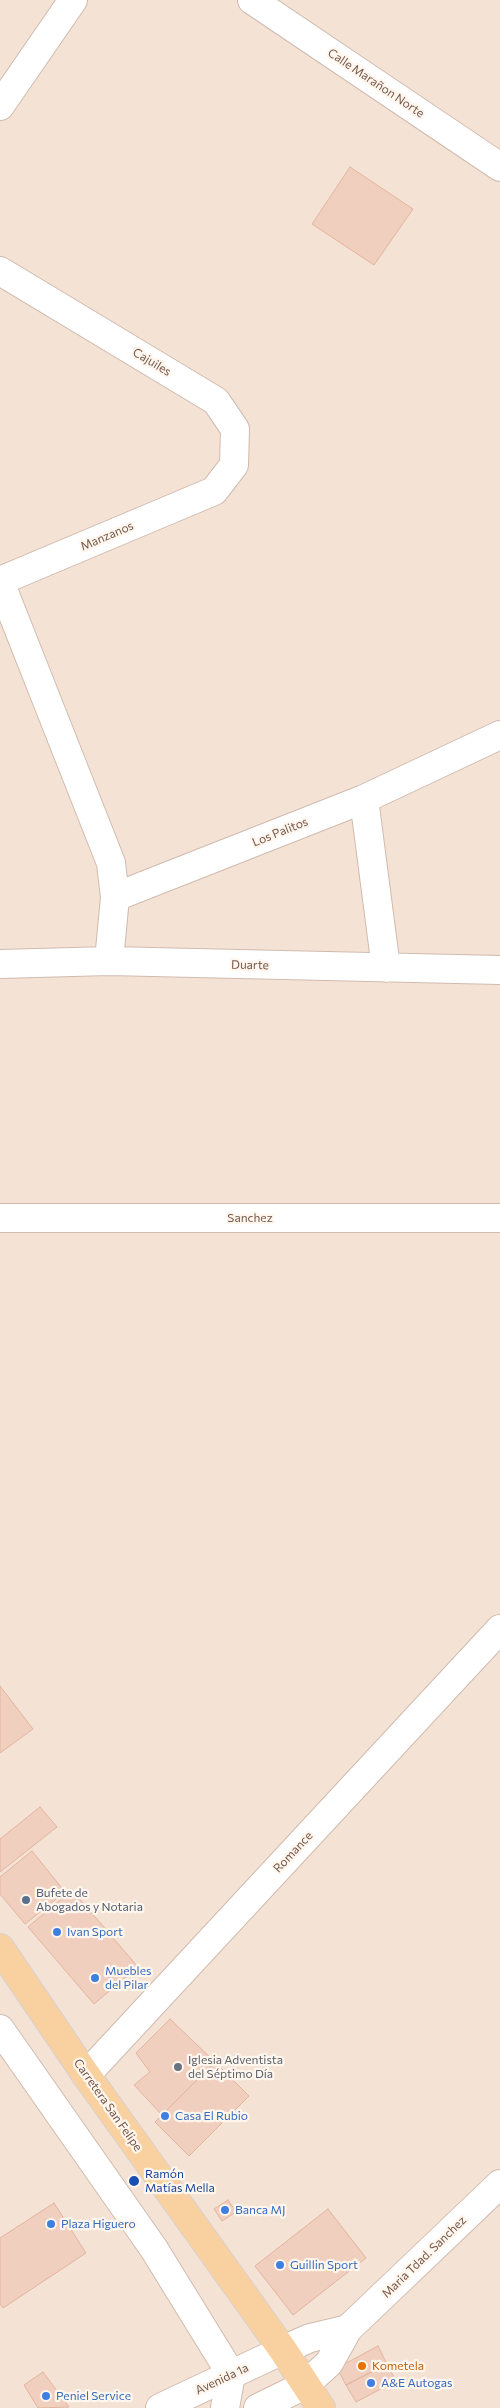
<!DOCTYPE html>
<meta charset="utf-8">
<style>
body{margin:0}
canvas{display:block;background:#fcf2e7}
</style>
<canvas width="500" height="2408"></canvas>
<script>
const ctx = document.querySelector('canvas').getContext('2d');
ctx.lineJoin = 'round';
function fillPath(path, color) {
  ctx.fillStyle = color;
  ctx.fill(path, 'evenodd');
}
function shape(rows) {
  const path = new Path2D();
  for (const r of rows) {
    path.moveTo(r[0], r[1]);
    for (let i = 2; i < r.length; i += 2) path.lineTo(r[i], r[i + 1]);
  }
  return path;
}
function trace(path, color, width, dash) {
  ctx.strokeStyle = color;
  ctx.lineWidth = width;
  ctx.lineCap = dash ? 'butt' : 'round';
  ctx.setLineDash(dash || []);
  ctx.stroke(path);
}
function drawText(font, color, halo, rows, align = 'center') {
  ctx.font = font + ' Commissioner,sans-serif';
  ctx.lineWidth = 4.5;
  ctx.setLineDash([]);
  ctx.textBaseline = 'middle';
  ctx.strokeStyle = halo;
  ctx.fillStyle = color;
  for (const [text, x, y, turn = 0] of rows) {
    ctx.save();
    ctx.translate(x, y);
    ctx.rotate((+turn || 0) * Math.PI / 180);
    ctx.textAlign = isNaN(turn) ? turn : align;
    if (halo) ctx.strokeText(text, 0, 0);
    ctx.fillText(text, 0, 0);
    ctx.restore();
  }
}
fillPath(shape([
 [0,0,500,0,500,2408,0,2408]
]), '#f4e3d5');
const building = shape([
 [350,167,413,209,374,265,312,224,350,167],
 [0,1686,33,1729,0,1753,0,1686],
 [40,1807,57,1827,0,1872,0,1839,40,1807],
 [32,1851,65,1892,25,1924,0,1894,0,1877,32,1851],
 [72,1890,138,1967,94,2004,28,1927,72,1890],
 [170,2019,215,2062,162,2115,134,2085,150,2072,136,2053,170,2019],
 [215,2062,249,2096,189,2156,155,2122,215,2062],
 [228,2200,236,2212,222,2221,214,2209,228,2200],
 [54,2203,86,2253,3,2308,0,2304,0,2238,54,2203],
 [328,2209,366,2258,293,2315,255,2266,328,2209],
 [378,2346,387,2364,346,2385,337,2368,378,2346],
 [387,2364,396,2381,356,2402,346,2385,387,2364],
 [43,2372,69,2407,38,2408,24,2385,43,2372]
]);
fillPath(building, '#f1cfbf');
trace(building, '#e3b49f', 1);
const street = shape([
 [252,0,500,167],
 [0,106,73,0],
 [0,271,216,401,235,429,234,465,214,491,0,581],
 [0,582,111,863,115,897],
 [364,799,386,968],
 [109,961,115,897,364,799,500,735],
 [0,964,109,961,500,970],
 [0,1218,500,1218],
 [0,2029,154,2249,231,2374,225,2408],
 [86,2075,500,1629],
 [283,2350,310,2338,348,2329],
 [305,2385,329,2363,348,2329,500,2184]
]);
const secondary = shape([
 [160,2408,283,2350],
 [258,2408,305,2385]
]);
const primary = shape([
 [0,1948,86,2075,283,2350,321,2408]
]);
trace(street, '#d0bbaf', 30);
trace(secondary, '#d3bbad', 30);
trace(primary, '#d8d0cd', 30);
trace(street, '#fff', 28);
trace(secondary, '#fff', 28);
trace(primary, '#f9d1a0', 28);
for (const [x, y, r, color] of [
 [26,1900,5,"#5c6f8a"],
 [57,1932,5,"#3f7fe0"],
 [95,1978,5,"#3f7fe0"],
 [178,2067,5,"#6b7280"],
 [165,2116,5,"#3f7fe0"],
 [134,2181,6,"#1a4fb4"],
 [225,2210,5,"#3f7fe0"],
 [51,2224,5,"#3f7fe0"],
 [280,2265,5,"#3f7fe0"],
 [362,2366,5,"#e8710a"],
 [371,2383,5,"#3f7fe0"],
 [46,2396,5,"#3f7fe0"]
]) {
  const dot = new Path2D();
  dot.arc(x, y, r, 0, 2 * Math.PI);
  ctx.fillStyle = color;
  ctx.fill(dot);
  trace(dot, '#fff6ed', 2);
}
drawText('12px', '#75574b', '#fff6ed', [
 ["Calle Marañon Norte",376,83,34],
 ["Cajuiles",152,362,31],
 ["Manzanos",107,536,-23],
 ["Los Palitos",280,832,-22],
 ["Duarte",250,965,1],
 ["Sanchez",250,1218],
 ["Romance",293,1852,-47],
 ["Carretera San Felipe",108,2105,55],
 ["Maria Tdad. Sanchez",424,2257,-44],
 ["Avenida 1a",222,2379,-25]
]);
drawText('12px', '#4e5e75', '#fff6ed', [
 ["Bufete de",36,1893],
 ["Abogados y Notaria",36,1907]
], 'left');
drawText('12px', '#366cbe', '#fff6ed', [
 ["Ivan Sport",67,1932],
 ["Muebles",105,1971],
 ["del Pilar",105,1985],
 ["Casa El Rubio",175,2116],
 ["Banca MJ",235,2210],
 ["Plaza Higuero",61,2224],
 ["Guillin Sport",290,2265],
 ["A&E Autogas",381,2383],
 ["Peniel Service",56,2396]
], 'left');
drawText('12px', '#5b616d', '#fff6ed', [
 ["Iglesia Adventista",188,2060],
 ["del Séptimo Día",188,2074]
], 'left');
drawText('12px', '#164399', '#fff6ed', [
 ["Ramón",145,2174],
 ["Matías Mella",145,2188]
], 'left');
drawText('12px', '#c56008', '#fff6ed', [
 ["Kometela",372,2366]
], 'left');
</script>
